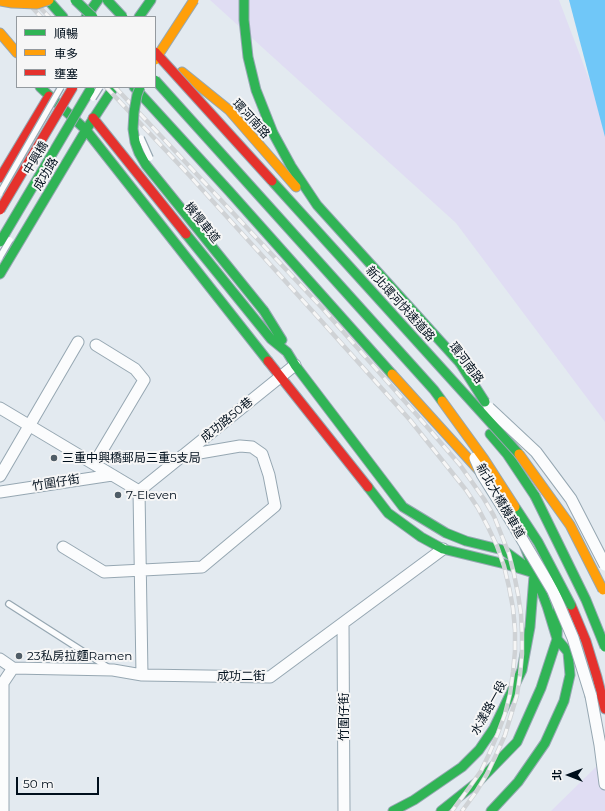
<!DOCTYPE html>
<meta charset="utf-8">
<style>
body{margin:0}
#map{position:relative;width:605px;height:811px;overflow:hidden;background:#e3eaf0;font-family:Montserrat,"Noto Sans TC",sans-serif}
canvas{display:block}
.legend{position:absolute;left:16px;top:16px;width:140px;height:72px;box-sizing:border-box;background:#f6f6f6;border:1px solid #949a9f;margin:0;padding:5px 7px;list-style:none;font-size:12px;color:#000f1c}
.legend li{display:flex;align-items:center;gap:8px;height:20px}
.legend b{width:20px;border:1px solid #949a9f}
.north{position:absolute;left:549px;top:755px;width:40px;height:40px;-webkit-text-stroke:3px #f6f6f6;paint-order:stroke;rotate:270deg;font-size:11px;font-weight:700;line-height:16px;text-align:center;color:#000f1c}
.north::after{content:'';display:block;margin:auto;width:14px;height:18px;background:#000f1c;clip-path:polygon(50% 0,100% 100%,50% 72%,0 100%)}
.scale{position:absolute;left:16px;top:777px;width:83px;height:18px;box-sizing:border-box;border:2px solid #000f1c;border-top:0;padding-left:5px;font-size:12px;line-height:14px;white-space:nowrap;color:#000f1c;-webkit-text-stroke:3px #f6f6f6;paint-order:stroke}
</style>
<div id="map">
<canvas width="605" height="811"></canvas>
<ul class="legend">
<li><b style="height:5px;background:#30b455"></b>順暢</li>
<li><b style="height:5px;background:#ff9f0a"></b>車多</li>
<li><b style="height:5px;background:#e5322d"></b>壅塞</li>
</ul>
<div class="north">北</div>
<div class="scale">50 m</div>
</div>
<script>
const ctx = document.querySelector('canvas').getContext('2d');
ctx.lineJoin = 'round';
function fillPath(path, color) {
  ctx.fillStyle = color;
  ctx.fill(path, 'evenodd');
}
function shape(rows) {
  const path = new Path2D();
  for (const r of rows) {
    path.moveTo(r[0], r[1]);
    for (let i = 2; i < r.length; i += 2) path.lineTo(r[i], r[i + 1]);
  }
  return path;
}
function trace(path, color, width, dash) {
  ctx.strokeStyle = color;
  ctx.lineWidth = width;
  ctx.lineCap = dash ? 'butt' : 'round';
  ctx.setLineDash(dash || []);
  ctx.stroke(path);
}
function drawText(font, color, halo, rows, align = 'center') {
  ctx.font = font + ' Montserrat,"Noto Sans TC",sans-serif';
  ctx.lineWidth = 4;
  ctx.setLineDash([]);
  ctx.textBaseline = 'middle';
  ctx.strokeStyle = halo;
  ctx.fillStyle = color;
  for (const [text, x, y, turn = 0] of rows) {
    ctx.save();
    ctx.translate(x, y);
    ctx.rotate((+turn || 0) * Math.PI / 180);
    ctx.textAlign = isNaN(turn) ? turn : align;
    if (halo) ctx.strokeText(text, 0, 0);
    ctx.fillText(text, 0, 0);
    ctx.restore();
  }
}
fillPath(shape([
 [210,0,559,0,605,121,605,422,456,223],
 [599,764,605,764,605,811,551,811]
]), '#e0ddf3');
fillPath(shape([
 [569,0,605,0,605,137]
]), '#70c7f8');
const lane = shape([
 [9,604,109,668]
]);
const street = shape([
 [0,408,139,491],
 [94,464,144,380,135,369,96,345],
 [0,476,78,342],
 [139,491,295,365],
 [139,491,142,675],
 [0,492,112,475],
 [63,547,104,572,202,567,275,506,269,475,262,454,252,447,240,446,182,456],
 [343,623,344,811],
 [0,659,13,668,113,670,142,675,270,677,443,549],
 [591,696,600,745,605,784],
 [3,811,3,683,13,668]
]);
const fast = shape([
 [48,0,63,17],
 [244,0,244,20,248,57,256,90,273,133,291,166,317,205,460,363],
 [86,17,98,0],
 [139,17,151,0],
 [40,87,86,130,268,361],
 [134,87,229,191,392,374],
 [186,234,271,339,287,352,295,365,403,507,446,533,466,541,503,550,525,566],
 [0,274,86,130,114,87],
 [264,311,282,340],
 [490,434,507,454,535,496],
 [368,487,388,513,421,537,443,549,505,564,534,573],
 [393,811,414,800,462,767,479,750,494,728,522,670,530,627,534,576],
 [441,811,480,780,517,742,541,688,557,639,558,597],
 [491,811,518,782,545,743,564,701,570,675,568,652,557,639,547,606,525,547]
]);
const slow = shape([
 [0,33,17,53],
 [182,72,229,110,296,187],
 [392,374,484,476]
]);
const jam = shape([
 [93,118,186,234],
 [0,178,49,96],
 [268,361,368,487],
 [571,605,586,641,597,677,605,709]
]);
trace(lane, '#96a7b2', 8);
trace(street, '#96a7b2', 13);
trace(fast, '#96a7b2', 11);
trace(slow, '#96a7b2', 11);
trace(jam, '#96a7b2', 11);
trace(lane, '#fbfcfd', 5.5);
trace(street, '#fbfcfd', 11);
trace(fast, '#30b455', 9);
trace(slow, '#ff9f0a', 9);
trace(jam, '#e5322d', 9);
const rail = shape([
 [25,0,41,17],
 [33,0,49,17],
 [106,87,189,175,316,315,410,420,466,490,478,508,488,527,497,546,504,566,509,587,513,608,515,630,515,651,513,672,510,694,505,714,498,733,490,752,481,771,469,788,452,811],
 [115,87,323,309,416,414,460,465,484,499,494,516,509,554,514,574,518,594,521,614,522,634,522,654,520,675,517,695,505,735,496,755,487,774,476,792,462,811]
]);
trace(rail, '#cfd2d5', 4.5);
trace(rail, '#f6f6f6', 3, [9]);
const laneBridge = shape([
 [93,98,100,87],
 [141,138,150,158],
 [0,193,61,87],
 [0,257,10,240]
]);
const streetBridge = shape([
 [489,408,536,452,571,499,605,565],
 [475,458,482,474,507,514,553,591,573,638,591,696]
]);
const fastBridge = shape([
 [75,0,93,17],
 [107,0,123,17],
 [155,80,434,390,442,401],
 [140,87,137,95,134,112,133,129,135,142,139,153,146,165,264,311],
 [272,181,519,454],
 [0,242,90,90],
 [460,363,485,402],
 [535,496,586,600,605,647],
 [515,507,538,542,571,605]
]);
const slowBridge = shape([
 [0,1,12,3,37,4,49,0],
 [155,60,194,0],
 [442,401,484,459,515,507],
 [519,454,570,525,603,590]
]);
const jamBridge = shape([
 [155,52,272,181],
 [0,210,73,87]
]);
trace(laneBridge, '#96a7b2', 8, []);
trace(streetBridge, '#96a7b2', 13, []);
trace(fastBridge, '#96a7b2', 11, []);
trace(slowBridge, '#96a7b2', 11, []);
trace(jamBridge, '#96a7b2', 11, []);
trace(laneBridge, '#fbfcfd', 5.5);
trace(streetBridge, '#fbfcfd', 11);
trace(fastBridge, '#30b455', 9);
trace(slowBridge, '#ff9f0a', 9);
trace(jamBridge, '#e5322d', 9);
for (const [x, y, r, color] of [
 [54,458,4,"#4f5c66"],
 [118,495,4,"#4f5c66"],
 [19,656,4,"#4f5c66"]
]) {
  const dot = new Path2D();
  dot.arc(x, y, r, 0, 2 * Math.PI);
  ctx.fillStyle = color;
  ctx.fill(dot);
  trace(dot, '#f6f6f6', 1.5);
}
drawText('12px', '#000f1c', '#f6f6f6', [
 ["環河南路",251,119,47],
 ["中興橋",36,158,-59],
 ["成功路",46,174,-59],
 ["機慢車道",202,223,51],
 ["新北環河快速道路",400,304,48],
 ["環河南路",466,363,53],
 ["成功路50巷",227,420,-39],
 ["竹圍仔街",56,483,-9],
 ["新北大橋機車道",500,501,60],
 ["成功二街",241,676],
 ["水漾路一段",489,708,-61],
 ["竹圍仔街",344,717,-90]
]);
drawText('12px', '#000f1c', '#f6f6f6', [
 ["三重中興橋郵局三重5支局",62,458],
 ["7-Eleven",126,495],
 ["23私房拉麵Ramen",27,656]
], 'left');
</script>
